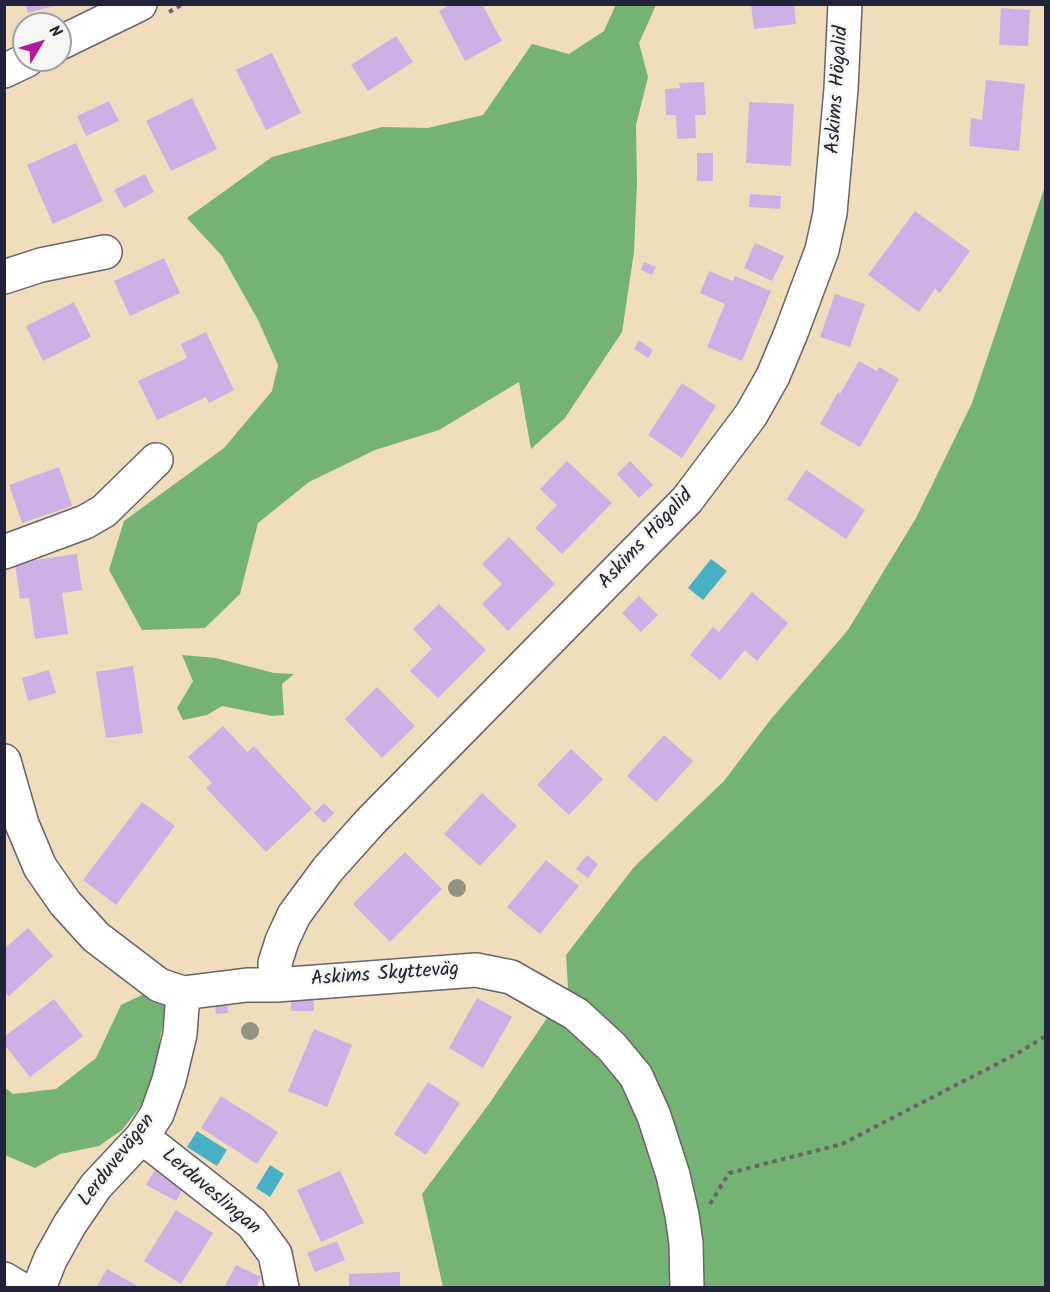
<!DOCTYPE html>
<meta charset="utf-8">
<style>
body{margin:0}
#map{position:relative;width:1050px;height:1292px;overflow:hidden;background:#f0ddbc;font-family:Kalam,sans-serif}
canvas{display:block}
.frame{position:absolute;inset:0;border:6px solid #22223b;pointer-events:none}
.north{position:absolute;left:12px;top:12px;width:60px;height:60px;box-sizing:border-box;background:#f6f6f2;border:2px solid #a1a1a9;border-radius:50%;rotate:52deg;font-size:16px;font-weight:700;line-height:24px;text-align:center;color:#22223b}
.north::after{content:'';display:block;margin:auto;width:21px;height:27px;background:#b5179e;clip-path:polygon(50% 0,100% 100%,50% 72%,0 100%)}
</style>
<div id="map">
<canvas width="1050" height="1292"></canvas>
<div class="frame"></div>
<div class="north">N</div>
</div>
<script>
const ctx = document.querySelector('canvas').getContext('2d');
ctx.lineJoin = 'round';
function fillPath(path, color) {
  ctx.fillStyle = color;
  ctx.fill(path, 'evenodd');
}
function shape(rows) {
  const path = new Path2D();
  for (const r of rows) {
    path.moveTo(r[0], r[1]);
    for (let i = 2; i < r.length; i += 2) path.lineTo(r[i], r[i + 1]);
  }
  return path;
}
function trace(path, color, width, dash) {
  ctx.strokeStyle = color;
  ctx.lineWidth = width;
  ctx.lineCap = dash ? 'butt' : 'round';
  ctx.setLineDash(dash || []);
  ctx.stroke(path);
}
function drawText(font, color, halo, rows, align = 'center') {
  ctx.font = font + ' Kalam,sans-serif';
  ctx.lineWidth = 4.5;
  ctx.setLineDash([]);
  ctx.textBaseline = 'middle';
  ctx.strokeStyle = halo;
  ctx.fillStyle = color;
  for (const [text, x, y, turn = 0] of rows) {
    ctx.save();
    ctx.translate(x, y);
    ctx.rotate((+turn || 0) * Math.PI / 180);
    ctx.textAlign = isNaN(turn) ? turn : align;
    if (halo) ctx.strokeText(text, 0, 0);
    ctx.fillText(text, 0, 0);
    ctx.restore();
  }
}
fillPath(shape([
 [616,4,656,5,639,43,648,77,636,125,637,183,634,252,622,332,565,418,531,449,519,382,439,430,375,450,309,482,258,523,240,594,205,628,142,630,109,570,124,521,224,448,272,391,278,365,258,320,222,256,187,218,272,157,382,127,428,128,483,115,532,44,569,54,604,31],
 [1045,186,1045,1287,443,1287,422,1194,489,1104,568,987,566,955,634,867,724,781,771,719,848,630,916,518,972,403],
 [182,655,216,658,274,673,294,674,282,684,284,715,272,716,222,706,207,715,183,720,177,708,193,681],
 [148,992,168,1006,160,1037,158,1077,143,1103,122,1130,99,1146,60,1154,35,1168,5,1155,4,1087,13,1094,56,1089,96,1058,121,1005]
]), '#74b374');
fillPath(shape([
 [711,559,727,571,703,600,688,588],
 [197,1131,227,1150,217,1166,187,1147],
 [270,1165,284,1174,270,1197,256,1188]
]), '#46b0c5');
fillPath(shape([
 [25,4,57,4,57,5,28,13],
 [451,4,482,4,502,41,465,61,439,11],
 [751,4,794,4,796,24,754,29],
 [1001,8,1030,10,1028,46,999,45],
 [396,36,413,62,368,91,351,65],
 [272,53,301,113,266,130,236,70],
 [986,80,1025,84,1019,151,969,146,971,118,982,120],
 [704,82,706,115,695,115,696,138,677,139,676,115,666,115,665,89,680,88,679,83],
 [192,98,217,149,171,171,146,121],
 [109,101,119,121,86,136,77,116],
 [749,102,794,104,791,166,746,163],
 [76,143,103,201,53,224,27,165],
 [697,153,713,153,713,181,697,181],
 [145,174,154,192,124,208,114,190],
 [750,194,781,196,780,209,749,207],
 [915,211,970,251,940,293,935,289,919,312,868,275],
 [755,243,784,256,772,281,744,268],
 [164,258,180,293,130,316,114,281],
 [644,262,656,267,652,275,641,270],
 [709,271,733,281,735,276,771,291,742,361,707,347,725,304,700,293],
 [835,294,865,304,850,347,820,337],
 [74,302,91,337,43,361,26,326],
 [206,332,234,390,209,403,206,397,157,420,138,381,187,358,181,344],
 [639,340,653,350,648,358,634,349],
 [859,361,877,371,879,367,899,379,860,447,820,424,838,392,840,394],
 [682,383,716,406,682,458,648,435],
 [567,461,612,503,562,554,535,528,557,505,540,489],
 [630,461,653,485,639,498,617,474],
 [59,467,72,506,22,523,9,485],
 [806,470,865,510,846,539,787,499],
 [509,537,555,584,508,631,482,604,502,584,482,564],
 [77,554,82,590,62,593,68,634,35,639,29,598,20,599,15,563],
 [752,592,788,623,757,661,745,650,720,680,690,655,713,627,719,632],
 [639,596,658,615,641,632,622,613],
 [439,604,486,650,438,698,410,671,432,649,413,629],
 [133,666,143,733,106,738,96,672],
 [49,670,56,693,28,701,22,678],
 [377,687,415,726,382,758,345,719],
 [223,726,247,752,254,746,312,809,266,852,206,788,212,783,188,757],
 [664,735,693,761,656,802,627,776],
 [571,749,603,779,569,815,537,785],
 [482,793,517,826,480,866,444,834],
 [142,802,175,826,116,905,83,880],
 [324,803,334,813,324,823,314,813],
 [405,852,442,889,390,942,353,904],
 [587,855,598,864,588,878,576,869],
 [546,860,579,886,540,934,507,907],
 [28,928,53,956,9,996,4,991,4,949],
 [313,992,314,1011,291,1011,291,993],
 [477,998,512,1017,483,1068,449,1048],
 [54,999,83,1036,30,1077,4,1044,4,1037],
 [227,1003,228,1013,216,1014,215,1004],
 [314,1029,352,1045,327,1107,288,1091],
 [428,1082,460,1103,426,1155,394,1134],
 [221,1096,278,1132,257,1164,201,1128],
 [157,1166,186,1183,176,1201,146,1185],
 [340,1171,364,1223,321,1242,297,1190],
 [176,1210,213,1233,181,1284,144,1261],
 [337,1241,345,1260,315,1272,307,1253],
 [236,1265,261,1277,256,1288,230,1288,225,1285],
 [107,1269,141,1288,96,1288],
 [400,1272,400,1288,349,1288,349,1274]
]), '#cdb0e6');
const minor = shape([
 [60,43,140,4],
 [4,71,27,60],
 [4,277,41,265,105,252],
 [4,552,85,522,104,511,156,460],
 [4,761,22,824,40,867,65,903,96,937,159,985,183,993,247,985,276,985,476,970,511,977,576,1014,612,1047,636,1076,654,1116,673,1175,682,1215,686,1243,687,1288],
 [276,985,275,963,282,941,294,915,328,869,370,822,687,500,751,415,773,376,791,333,822,250,830,213,841,89,845,4],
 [142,1137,252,1223,275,1254,282,1288],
 [4,1279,19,1288],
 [39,1288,50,1260,70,1224,96,1186,142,1137,157,1114,169,1080,180,1034,183,993]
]);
trace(minor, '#6a6368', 36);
trace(shape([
 [169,12,183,4],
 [710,1204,729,1173,842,1144,1018,1053,1046,1036]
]), '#6a6368', 4, [4.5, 4.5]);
trace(minor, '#fff', 33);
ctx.fillStyle = '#919382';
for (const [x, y] of [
 [457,888],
 [250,1031]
]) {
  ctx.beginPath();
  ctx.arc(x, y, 9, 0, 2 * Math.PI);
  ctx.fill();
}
drawText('20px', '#22223b', '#f6f6f2', [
 ["Askims Högalid",839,90,-86],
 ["Askims Högalid",647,540,-47],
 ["Askims Skytteväg",385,976,-4],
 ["Lerduvevägen",118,1161,-52],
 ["Lerduveslingan",210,1193,40]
]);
</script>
